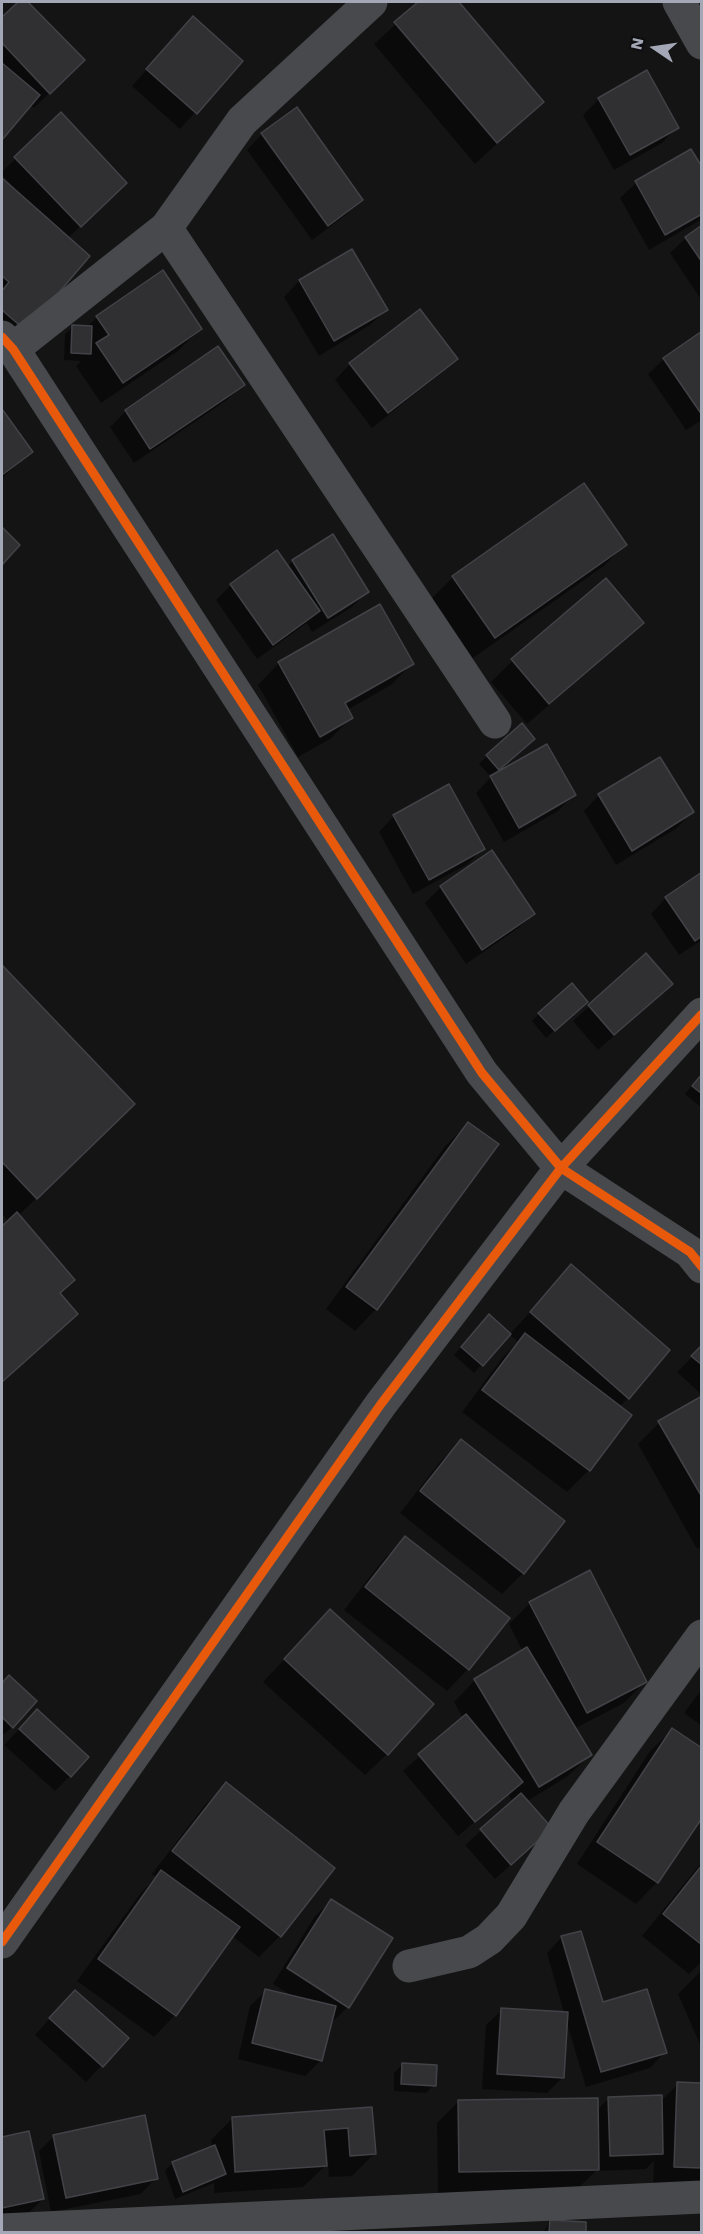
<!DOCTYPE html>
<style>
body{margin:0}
#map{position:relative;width:703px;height:2234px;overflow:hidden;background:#141414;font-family:"Work Sans",sans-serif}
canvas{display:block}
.frame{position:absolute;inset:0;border:3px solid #a3a7b6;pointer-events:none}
.north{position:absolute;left:625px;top:18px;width:60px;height:60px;-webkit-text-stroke:4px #0e0e10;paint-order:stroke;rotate:283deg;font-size:16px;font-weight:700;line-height:24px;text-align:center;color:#a3a7b6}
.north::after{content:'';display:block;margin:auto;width:21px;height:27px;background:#a3a7b6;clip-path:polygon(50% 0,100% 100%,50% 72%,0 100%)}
</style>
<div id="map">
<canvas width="703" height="2234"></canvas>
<div class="frame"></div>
<div class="north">N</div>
</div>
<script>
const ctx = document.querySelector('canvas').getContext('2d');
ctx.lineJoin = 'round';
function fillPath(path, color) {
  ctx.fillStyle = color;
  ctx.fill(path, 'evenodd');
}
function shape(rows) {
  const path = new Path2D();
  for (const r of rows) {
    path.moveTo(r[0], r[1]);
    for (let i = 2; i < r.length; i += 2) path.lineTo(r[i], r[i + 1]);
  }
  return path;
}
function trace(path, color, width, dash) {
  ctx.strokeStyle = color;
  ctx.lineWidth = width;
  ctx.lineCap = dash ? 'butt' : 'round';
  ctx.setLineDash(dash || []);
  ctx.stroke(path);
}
fillPath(shape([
 [20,2,26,2,83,60,34,108,30,104,2,138,2,19],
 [420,2,457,2,542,102,475,164,374,44],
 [193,18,241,61,180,129,132,86],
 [599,99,677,127,662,143,614,170,583,115],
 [60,114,109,199,68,238,88,256,2,350,2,180,14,191,16,190,2,175,2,172],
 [262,134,361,200,346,215,312,240,247,150],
 [691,151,702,170,702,219,649,250,620,198,636,183],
 [702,227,702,297,700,298,670,253,686,238],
 [351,251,386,310,370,325,319,356,284,297,299,281],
 [97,317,200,329,178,351,101,403,76,366,81,361,64,360,65,334,73,327,87,327],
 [702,333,702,420,686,430,648,374,664,359],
 [218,348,243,384,227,400,134,463,110,427,126,411],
 [456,359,440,374,372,428,335,380,350,364],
 [2,412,31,452,2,478],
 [625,544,604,566,473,658,431,599,453,577],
 [293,561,367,592,352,607,312,632,307,623,257,659,216,600,231,585,287,567],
 [642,623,620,644,527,724,491,682,512,661],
 [279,663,412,664,391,685,347,710,352,717,330,739,298,757,258,685],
 [525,747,493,774,574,795,558,811,504,842,476,793,491,777,479,764,487,756],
 [599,795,692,812,677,828,616,865,584,811],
 [394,816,483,848,468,864,413,894,379,832],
 [492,852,533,914,517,929,466,964,425,903,441,887],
 [702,874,702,940,679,955,651,914,666,898],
 [646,955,655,999,598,1050,573,1021],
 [2,967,133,1104,18,1216,73,1280,59,1294,76,1314,2,1383,2,1228,9,1222,2,1214],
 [578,1009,546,1038,532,1021,539,1014],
 [702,1074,702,1108,685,1094],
 [468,1124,497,1145,376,1309,355,1331,326,1309,446,1145],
 [572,1266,628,1398,619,1407,630,1416,589,1470,567,1492,462,1412,503,1357,518,1342,509,1334,474,1373,454,1355,481,1324,510,1334],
 [702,1347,702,1395,677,1372],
 [702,1398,702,1546,697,1549,638,1444,659,1423],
 [461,1441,523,1573,502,1594,400,1513,440,1462],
 [405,1538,468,1669,447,1691,344,1610,384,1559],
 [530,1603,645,1682,624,1703,574,1729,590,1755,568,1776,526,1802,534,1844,495,1879,465,1845,513,1802,508,1794,458,1836,403,1771,463,1718,454,1702,475,1680,523,1652,509,1624],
 [330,1611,387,1754,365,1775,263,1682],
 [9,1677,12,1727,4,1734,2,1732,2,1684],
 [702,1689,702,1726,684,1713],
 [21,1727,70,1776,55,1791,4,1745],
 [672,1730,657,1882,636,1904,577,1864,650,1751],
 [226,1784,280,1936,259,1957,232,1936,175,2015,154,2037,77,1981,140,1894,156,1877,152,1874,205,1805],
 [702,1862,702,1961,689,1974,642,1936],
 [331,1901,348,2007,332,2022,331,2021,321,2060,305,2076,238,2059,250,2006,266,1991,292,1996,273,1984,315,1916],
 [562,1937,602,2004,665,2052,650,2068,586,2087,566,2020,563,2077,547,2093,482,2089,486,2025,502,2010,564,2013,547,1953],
 [700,1972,702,1972,702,2049,678,1994],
 [60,2007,127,2038,86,2082,35,2035],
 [402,2065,434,2085,426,2093,394,2091,394,2073],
 [678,2084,702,2084,702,2183,653,2188,654,2161,646,2169,596,2171,575,2191,438,2193,437,2123,459,2101,596,2111,609,2098,661,2101],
 [371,2109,374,2154,352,2176,329,2177,327,2149,324,2149,325,2166,303,2187,214,2193,214,2183,175,2199,165,2171,172,2163,212,2148,211,2140,233,2118],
 [28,2133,43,2199,21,2220,2,2224,2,2138],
 [54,2136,156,2178,141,2194,51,2212,39,2151],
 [551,2222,585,2224,584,2232,543,2232]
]), '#0007');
const building = shape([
 [18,2,28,2,85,60,50,94,2,43,2,17,18,2],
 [418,2,459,2,544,102,497,143,394,22,418,2],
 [193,16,243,61,197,114,146,69,193,16],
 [2,63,40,95,2,140,2,63],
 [647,70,679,128,630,155,598,98,647,70],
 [297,107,363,200,328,226,261,133,297,107],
 [61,112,127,183,81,227,14,157,61,112],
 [691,149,702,167,702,214,665,235,635,181,691,149],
 [2,178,90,256,26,331,2,310,2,291,9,282,2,276,2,178],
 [702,225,702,262,685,237,702,225],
 [352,249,388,310,334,341,299,280,352,249],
 [163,270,202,329,123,383,96,343,109,335,96,316,163,270],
 [420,309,458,359,388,413,349,363,420,309],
 [72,325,92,326,91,354,71,353,72,325],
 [702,331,702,415,663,358,702,331],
 [218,346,245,385,150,449,125,410,218,346],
 [2,409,33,452,2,475,2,409],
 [584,483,627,545,495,638,452,576,584,483],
 [2,527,20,545,2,565,2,527],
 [333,534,369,592,328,618,292,560,333,534],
 [277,550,320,611,273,645,230,584,277,550],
 [606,578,644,623,549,704,511,659,606,578],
 [380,604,414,664,345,703,353,718,320,737,278,662,380,604],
 [522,723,535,739,499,770,486,755,522,723],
 [547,744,576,795,519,828,490,776,547,744],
 [660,757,694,812,632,851,598,794,660,757],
 [449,784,485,849,429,880,393,815,449,784],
 [492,850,535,914,482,950,440,886,492,850],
 [702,872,702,936,695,941,665,897,702,872],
 [646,953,673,984,614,1035,588,1005,646,953],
 [2,965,135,1104,37,1199,2,1162,2,965],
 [572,983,588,1002,555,1031,538,1013,572,983],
 [702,1074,702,1094,692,1086,702,1074],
 [468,1122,499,1144,377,1310,346,1287,468,1122],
 [17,1212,75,1280,60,1293,78,1314,2,1382,2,1226,17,1212],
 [571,1264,670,1350,629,1399,530,1312,571,1264],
 [489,1314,511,1334,483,1366,461,1347,489,1314],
 [525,1333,632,1415,590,1471,482,1390,525,1333],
 [702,1345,702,1365,691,1356,702,1345],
 [702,1396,702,1497,658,1421,702,1396],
 [461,1439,565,1521,524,1574,420,1491,461,1439],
 [405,1536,510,1618,469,1670,365,1587,405,1536],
 [590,1570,647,1682,587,1713,529,1602,590,1570],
 [330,1609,434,1704,388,1755,284,1659,330,1609],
 [527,1647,592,1755,539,1787,474,1679,527,1647],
 [9,1675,37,1701,13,1728,2,1717,2,1683,9,1675],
 [37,1709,89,1757,71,1777,19,1729,37,1709],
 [466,1714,523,1782,475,1822,418,1754,466,1714],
 [672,1728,702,1748,702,1818,658,1883,597,1842,672,1728],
 [226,1782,335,1868,281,1937,172,1851,226,1782],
 [521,1793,552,1828,511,1865,480,1829,521,1793],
 [702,1865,702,1945,663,1914,702,1865],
 [161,1870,240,1927,176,2016,98,1959,161,1870],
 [331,1899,393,1938,349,2008,287,1968,331,1899],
 [581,1931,603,2002,647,1989,667,2053,601,2072,561,1936,581,1931],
 [265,1989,336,2006,322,2061,252,2043,265,1989],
 [75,1990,129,2038,103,2067,49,2018,75,1990],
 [501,2008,568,2012,564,2078,497,2074,501,2008],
 [402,2063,437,2065,436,2086,401,2084,402,2063],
 [677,2082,702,2083,702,2168,674,2167,677,2082],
 [662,2095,663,2154,610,2156,608,2097,662,2095],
 [598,2098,599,2170,459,2172,458,2100,598,2098],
 [372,2107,376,2154,350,2156,348,2128,324,2130,327,2166,235,2172,232,2117,372,2107],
 [145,2115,158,2179,66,2198,53,2135,145,2115],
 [29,2131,44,2199,2,2208,2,2137,29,2131],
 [215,2145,226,2174,183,2192,172,2162,215,2145],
 [550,2220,586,2222,586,2232,549,2232,550,2220]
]);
fillPath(building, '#303032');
trace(building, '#424348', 1.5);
trace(shape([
 [679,2,702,43],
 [166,228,495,722],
 [2,337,13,349,482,1073,561,1168,690,1252,702,1267],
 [13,349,166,228,242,121,371,2],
 [2,1942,381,1404,561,1168,702,1014],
 [409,1966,469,1952,489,1939,511,1916,574,1812,702,1636],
 [2,2230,702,2197]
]), '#47494d', 33);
trace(shape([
 [2,337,13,349,482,1073,561,1168,690,1252,702,1267],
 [2,1942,381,1404,561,1168,702,1014]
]), '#e8590c', 9);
</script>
